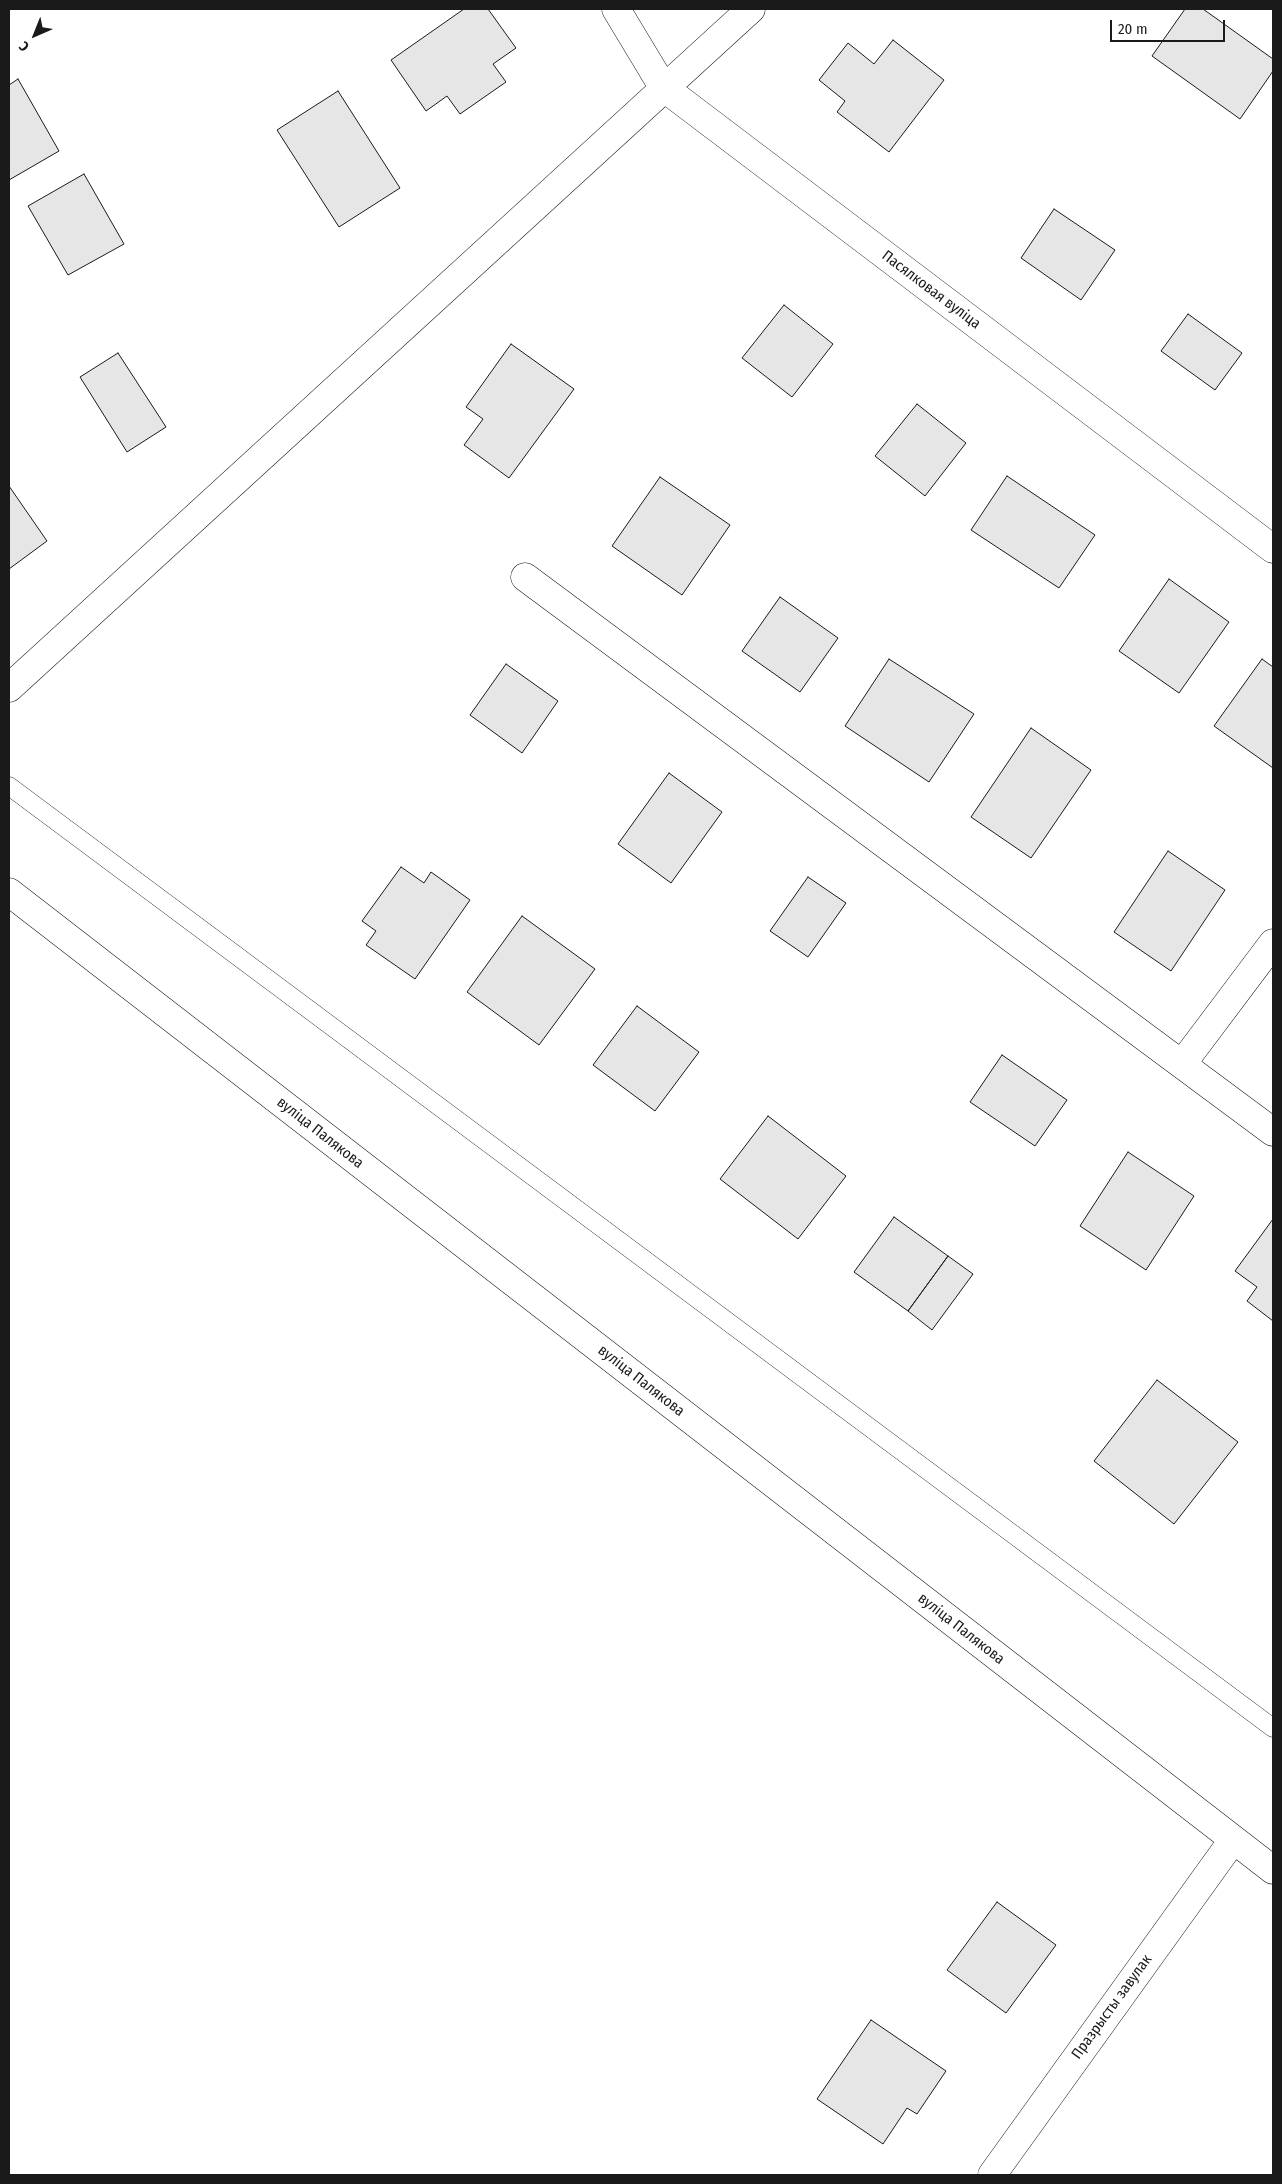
<!DOCTYPE html>
<meta charset="utf-8">
<style>
body{margin:0}
#map{position:relative;width:1282px;height:2184px;overflow:hidden;background:#fff;font-family:"Fira Sans Condensed",sans-serif}
canvas{display:block}
.frame{position:absolute;inset:0;border:10px solid #1a1a1a;pointer-events:none}
.north{position:absolute;left:10px;top:10px;width:50px;height:50px;-webkit-text-stroke:4px #fff;paint-order:stroke;rotate:224deg;font-size:14px;font-weight:700;line-height:20px;text-align:center;color:#1a1a1a}
.north::after{content:'';display:block;margin:auto;width:18px;height:22px;background:#1a1a1a;clip-path:polygon(50% 0,100% 100%,50% 72%,0 100%)}
.scale{position:absolute;left:1110px;top:20px;width:115px;height:22px;box-sizing:border-box;border:2px solid #1a1a1a;border-top:0;padding-left:6px;font-size:15px;line-height:18px;white-space:nowrap;color:#1a1a1a;-webkit-text-stroke:4px #fff;paint-order:stroke}
</style>
<div id="map">
<canvas width="1282" height="2184"></canvas>
<div class="frame"></div>
<div class="north">С</div>
<div class="scale">20 m</div>
</div>
<script>
const ctx = document.querySelector('canvas').getContext('2d');
ctx.lineJoin = 'round';
function fillPath(path, color) {
  ctx.fillStyle = color;
  ctx.fill(path, 'evenodd');
}
function shape(rows) {
  const path = new Path2D();
  for (const r of rows) {
    path.moveTo(r[0], r[1]);
    for (let i = 2; i < r.length; i += 2) path.lineTo(r[i], r[i + 1]);
  }
  return path;
}
function trace(path, color, width, dash) {
  ctx.strokeStyle = color;
  ctx.lineWidth = width;
  ctx.lineCap = dash ? 'butt' : 'round';
  ctx.setLineDash(dash || []);
  ctx.stroke(path);
}
function drawText(font, color, halo, rows, align = 'center') {
  ctx.font = font + ' "Fira Sans Condensed",sans-serif';
  ctx.lineWidth = 4;
  ctx.setLineDash([]);
  ctx.textBaseline = 'middle';
  ctx.strokeStyle = halo;
  ctx.fillStyle = color;
  for (const [text, x, y, turn = 0] of rows) {
    ctx.save();
    ctx.translate(x, y);
    ctx.rotate((+turn || 0) * Math.PI / 180);
    ctx.textAlign = isNaN(turn) ? turn : align;
    if (halo) ctx.strokeText(text, 0, 0);
    ctx.fillText(text, 0, 0);
    ctx.restore();
  }
}
const building = shape([
 [464,9,488,9,516,48,493,64,506,82,460,114,447,96,426,111,391,60,464,9],
 [1185,9,1203,9,1273,59,1273,71,1240,119,1152,56,1185,9],
 [893,40,944,80,889,152,837,112,845,101,819,80,848,43,874,64,893,40],
 [18,79,59,151,9,180,9,85,18,79],
 [338,91,400,188,339,227,277,130,338,91],
 [84,174,124,244,68,275,28,206,84,174],
 [1054,209,1115,250,1081,300,1021,258,1054,209],
 [784,305,833,344,792,397,742,358,784,305],
 [1188,314,1242,353,1215,390,1161,351,1188,314],
 [511,344,574,389,509,478,464,445,483,419,466,407,511,344],
 [118,353,166,427,127,452,80,377,118,353],
 [917,404,966,443,925,496,875,456,917,404],
 [1007,476,1095,535,1059,588,971,530,1007,476],
 [660,477,730,525,682,595,612,546,660,477],
 [9,486,47,541,9,569,9,486],
 [1169,579,1229,622,1179,693,1119,651,1169,579],
 [780,597,838,638,800,692,742,651,780,597],
 [889,659,974,714,929,782,845,726,889,659],
 [1262,659,1273,667,1273,768,1214,726,1262,659],
 [506,664,558,701,522,753,470,715,506,664],
 [1031,728,1091,770,1031,858,971,817,1031,728],
 [669,773,722,812,671,883,618,844,669,773],
 [1168,851,1225,890,1171,971,1114,932,1168,851],
 [401,867,424,883,431,872,470,900,415,979,366,945,376,931,362,921,401,867],
 [808,877,846,903,808,957,770,931,808,877],
 [522,916,595,969,539,1045,467,992,522,916],
 [637,1006,699,1052,655,1111,593,1065,637,1006],
 [1002,1055,1067,1100,1035,1146,970,1102,1002,1055],
 [768,1116,846,1176,798,1239,720,1179,768,1116],
 [1128,1152,1194,1196,1146,1270,1080,1226,1128,1152],
 [894,1217,948,1256,908,1311,854,1272,894,1217],
 [1273,1219,1273,1321,1247,1301,1257,1287,1235,1271,1273,1219],
 [948,1256,973,1274,932,1330,908,1311,948,1256],
 [1157,1380,1238,1442,1174,1524,1094,1461,1157,1380],
 [997,1902,1056,1945,1006,2013,947,1970,997,1902],
 [871,2020,946,2071,917,2114,907,2108,883,2144,817,2099,871,2020]
]);
fillPath(building, '#e6e6e6');
trace(building, '#1a1a1a', 1);
const service = shape([
 [9,786,1273,1728]
]);
const minor = shape([
 [616,9,663,87,1273,549],
 [525,577,1273,1132],
 [9,688,751,9],
 [9,892,1273,1870],
 [1182,1064,1273,943],
 [992,2175,1233,1840]
]);
trace(service, '#1a1a1a', 19);
trace(minor, '#1a1a1a', 29);
trace(service, '#fff', 18);
trace(minor, '#fff', 28);
drawText('15px', '#1a1a1a', '#fff', [
 ["Пасялковая вуліца",931,290,37],
 ["вуліца Палякова",320,1133,38],
 ["вуліца Палякова",641,1381,38],
 ["вуліца Палякова",961,1629,38],
 ["Празрысты завулак",1112,2007,-54]
]);
</script>
